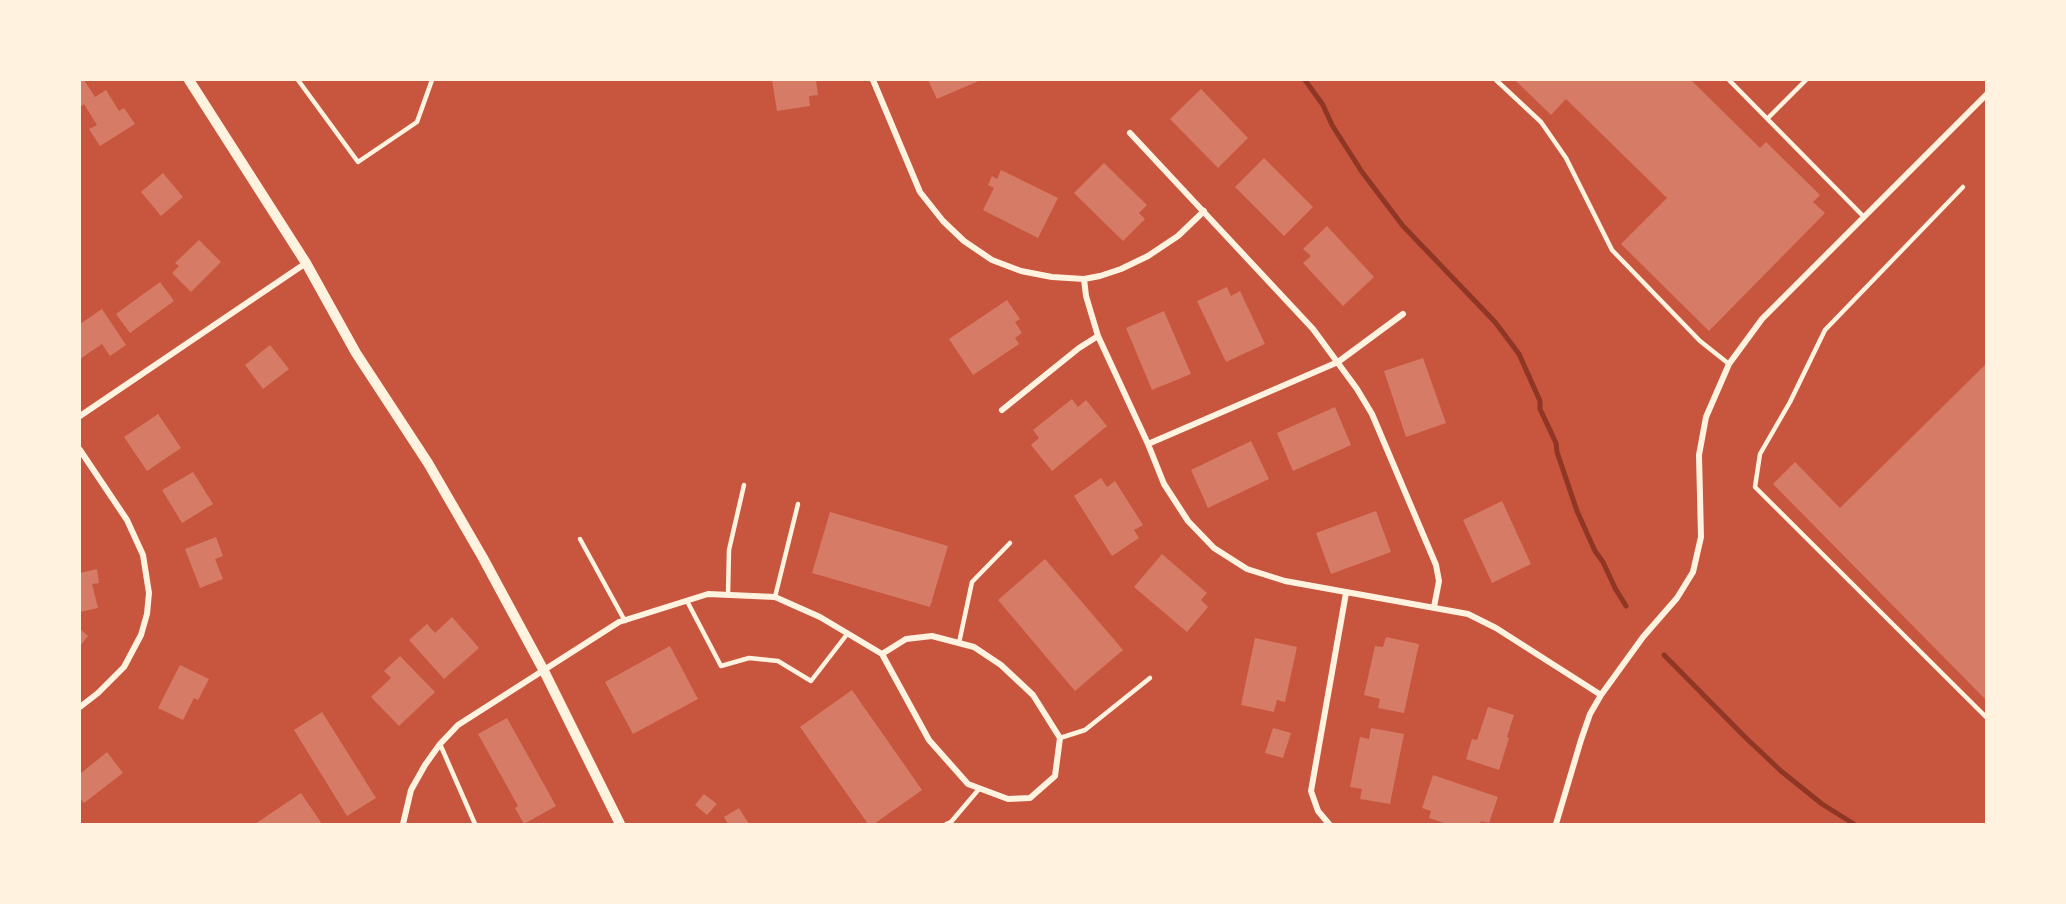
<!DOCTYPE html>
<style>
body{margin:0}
#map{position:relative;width:2066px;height:904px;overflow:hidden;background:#c8553d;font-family:Lato,sans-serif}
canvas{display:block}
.frame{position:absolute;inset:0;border:81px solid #fff3e0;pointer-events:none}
</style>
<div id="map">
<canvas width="2066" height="904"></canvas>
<div class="frame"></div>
</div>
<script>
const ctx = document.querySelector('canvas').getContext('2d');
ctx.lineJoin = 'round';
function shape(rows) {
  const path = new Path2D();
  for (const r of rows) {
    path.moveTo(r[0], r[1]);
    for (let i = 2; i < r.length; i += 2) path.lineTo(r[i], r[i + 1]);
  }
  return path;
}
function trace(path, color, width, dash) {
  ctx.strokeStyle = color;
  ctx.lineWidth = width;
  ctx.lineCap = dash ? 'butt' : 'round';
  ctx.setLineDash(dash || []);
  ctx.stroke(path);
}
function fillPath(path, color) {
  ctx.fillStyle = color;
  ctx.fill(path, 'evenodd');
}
trace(shape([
 [1305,80,1323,105,1332,125,1362,172,1403,226,1495,322,1519,354,1540,401,1540,409,1556,443,1557,452,1577,511,1595,551,1603,562,1615,588,1626,606],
 [1664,655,1746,738,1781,771,1822,804,1854,824]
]), '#8f3625', 5);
fillPath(shape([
 [84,80,95,97,106,90,119,111,124,108,135,124,100,146,89,129,97,125,84,104,80,107,80,81],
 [772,80,816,80,818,95,809,96,810,106,777,111],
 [928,80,981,80,937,99],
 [1515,80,1691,80,1760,148,1766,142,1820,195,1813,202,1825,213,1709,331,1621,244,1667,198,1566,99,1551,115],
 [1201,89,1248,138,1218,168,1170,119],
 [1264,158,1313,207,1284,236,1235,187],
 [1104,163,1147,205,1139,213,1145,219,1123,241,1074,193],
 [1001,170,1058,198,1038,238,983,210,994,188,988,185,992,176,997,179],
 [163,173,183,197,161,216,141,192],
 [1327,226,1374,277,1343,306,1303,263,1311,256,1303,249],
 [199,240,221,262,191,292,172,273,179,266,175,263],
 [160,282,174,301,130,333,116,314],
 [1227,287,1231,296,1240,291,1265,344,1226,362,1197,301],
 [1007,300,1020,319,1015,322,1022,333,1015,338,1019,344,973,375,949,339],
 [102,309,126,345,110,356,102,344,80,359,80,324],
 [1164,311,1191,374,1152,390,1126,328],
 [270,345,289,369,263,389,245,365],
 [1423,358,1446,423,1406,437,1384,371],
 [1986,364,1986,700,1773,484,1795,462,1840,508],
 [1072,399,1078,407,1086,400,1107,426,1052,471,1031,445,1039,438,1033,430],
 [1335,407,1351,445,1293,471,1277,433],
 [158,414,181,448,147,471,124,437],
 [1251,441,1269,479,1208,508,1191,470],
 [193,472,213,504,182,523,162,490],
 [1101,478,1107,487,1115,481,1143,525,1134,530,1139,538,1112,556,1074,496],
 [1502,501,1531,564,1492,583,1463,520],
 [1376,511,1391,552,1331,574,1316,533],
 [830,512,948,546,930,607,812,573],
 [216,537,223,556,215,559,223,579,200,588,185,549],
 [1162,554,1207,593,1201,600,1208,607,1187,632,1134,587],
 [1045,559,1123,650,1075,691,998,600],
 [97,569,99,583,92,584,98,608,80,612,80,573],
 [452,617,479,648,444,679,409,640,427,624,435,633],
 [80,629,88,636,80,646],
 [1386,637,1419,644,1404,713,1378,708,1380,699,1364,695,1375,646,1383,647],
 [1255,638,1297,647,1285,702,1277,700,1274,712,1241,705],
 [670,646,698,699,633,734,605,682],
 [400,656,435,692,399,726,371,697,391,678,384,671],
 [180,665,209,679,198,700,194,698,183,720,158,708],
 [852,690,922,790,874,824,868,824,800,727],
 [1488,707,1514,715,1507,737,1509,738,1499,770,1466,759,1472,739,1477,740],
 [322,712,376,798,347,816,294,730],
 [507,718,556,806,524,824,515,808,518,806,478,734],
 [1273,728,1291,733,1283,758,1265,753],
 [1371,728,1404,734,1390,804,1360,799,1362,789,1350,787,1360,737,1369,739],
 [107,752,123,773,84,803,80,798,80,774],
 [1433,775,1498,797,1489,823,1481,821,1480,824,1447,824,1429,818,1431,811,1422,808],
 [301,793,322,824,255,824],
 [704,794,717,804,707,815,695,805],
 [739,808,749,824,728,824,724,817]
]), '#d67c66');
trace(shape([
 [298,80,358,162,417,122,432,80],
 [1496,80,1541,122,1566,158,1612,250,1700,341,1729,364],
 [1729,80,1864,217],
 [1768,118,1806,80],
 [1963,187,1825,330,1790,402,1760,454,1755,487,1986,717],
 [580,539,625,621],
 [728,595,729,550,744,485],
 [775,597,798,504],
 [687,601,721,666,749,658,778,661,811,681,848,633],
 [959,643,972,582,1010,543],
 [1060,738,1085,730,1150,678],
 [440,744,475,824],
 [946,824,951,822,979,789]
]), '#fff3e0', 4.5);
trace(shape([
 [873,80,920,192,943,221,964,241,992,260,1021,271,1052,277,1084,279,1100,276,1121,269,1148,256,1178,236,1204,211],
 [1130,133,1313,329,1357,389,1372,414,1436,565,1439,581,1434,607],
 [1084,279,1086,296,1098,336,1148,444,1164,484,1188,521,1214,548,1247,569,1285,581,1468,614,1496,628,1601,695],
 [1002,410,1079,348,1098,336],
 [80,416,306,263],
 [1148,444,1338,362,1403,314],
 [80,450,127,520,143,555,149,593,147,614,141,635,124,667,98,693,80,707],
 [403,824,411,790,425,765,440,744,458,725,619,622,708,594,775,597,820,617,882,654,929,740,968,784,1008,799,1030,798,1055,776,1060,738,1033,695,1001,665,974,647,932,636,906,639,882,654],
 [1329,824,1318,811,1311,791,1346,593],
 [1556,824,1581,740,1590,714,1601,695,1643,637,1677,598,1693,572,1701,537,1699,455,1706,417,1729,364,1762,319,1986,95]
]), '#fff3e0', 6);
trace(shape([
 [189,80,306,263,356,353,428,463,483,558,544,671,620,824]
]), '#fff3e0', 10);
</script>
